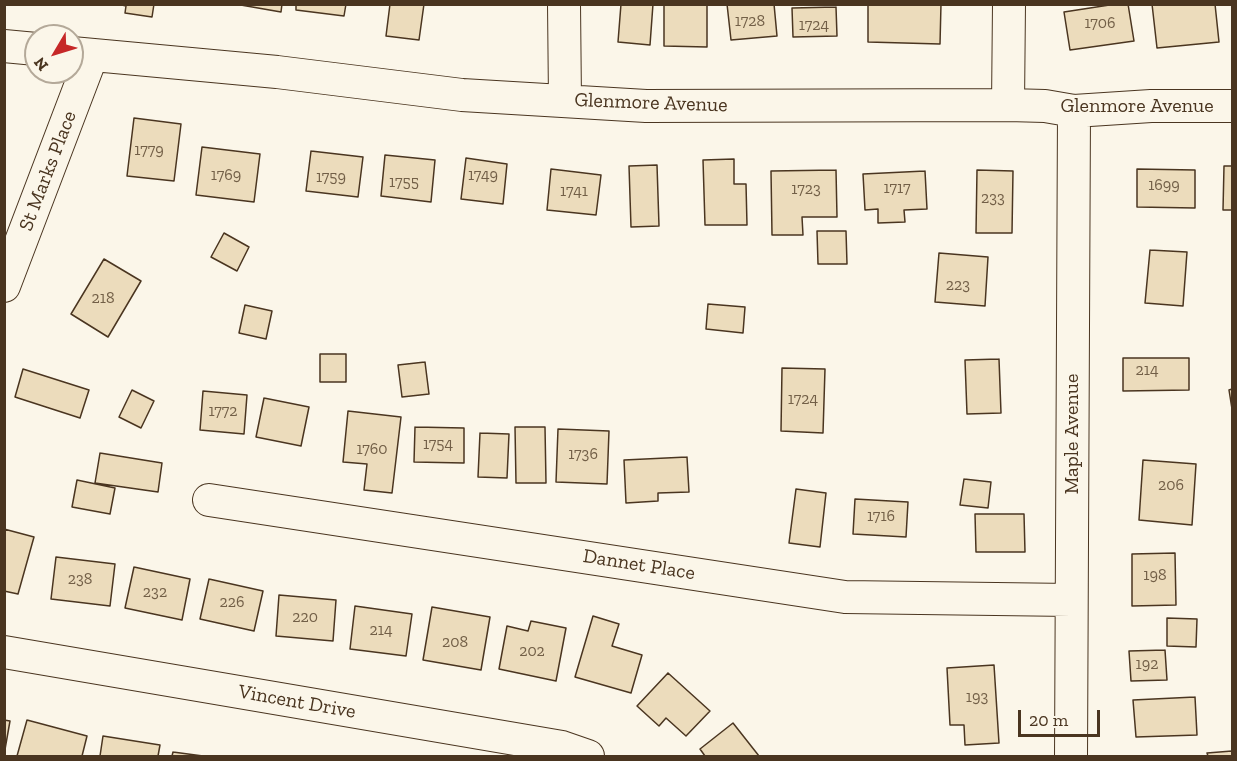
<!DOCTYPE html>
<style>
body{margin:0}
#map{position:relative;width:1237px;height:761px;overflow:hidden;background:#fbf6e9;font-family:"Zilla Slab",serif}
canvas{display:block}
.frame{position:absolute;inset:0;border:6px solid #4a3520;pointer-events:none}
.north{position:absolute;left:24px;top:24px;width:60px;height:60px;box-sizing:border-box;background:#fbf6e9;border:2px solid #b4a999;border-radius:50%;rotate:232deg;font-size:16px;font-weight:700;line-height:24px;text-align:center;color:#4a3520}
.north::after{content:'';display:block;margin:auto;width:21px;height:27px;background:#c62828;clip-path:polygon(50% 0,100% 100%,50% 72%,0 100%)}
.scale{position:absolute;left:1018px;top:710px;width:82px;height:27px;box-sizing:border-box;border:3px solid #4a3520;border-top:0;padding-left:8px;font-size:18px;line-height:21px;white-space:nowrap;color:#4a3520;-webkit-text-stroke:4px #fbf6e9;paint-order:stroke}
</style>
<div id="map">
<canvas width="1237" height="761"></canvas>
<div class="frame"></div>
<div class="north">N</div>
<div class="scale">20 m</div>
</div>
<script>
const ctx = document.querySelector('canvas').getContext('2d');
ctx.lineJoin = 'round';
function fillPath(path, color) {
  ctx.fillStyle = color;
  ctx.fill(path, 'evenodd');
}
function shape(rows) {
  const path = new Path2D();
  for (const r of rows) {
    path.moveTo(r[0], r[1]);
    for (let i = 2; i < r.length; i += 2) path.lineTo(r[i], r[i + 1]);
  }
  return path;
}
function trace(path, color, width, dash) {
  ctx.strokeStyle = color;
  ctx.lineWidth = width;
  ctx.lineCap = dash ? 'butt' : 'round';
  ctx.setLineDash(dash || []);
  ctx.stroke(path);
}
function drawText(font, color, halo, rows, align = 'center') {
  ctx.font = font + ' "Zilla Slab",serif';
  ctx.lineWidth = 4.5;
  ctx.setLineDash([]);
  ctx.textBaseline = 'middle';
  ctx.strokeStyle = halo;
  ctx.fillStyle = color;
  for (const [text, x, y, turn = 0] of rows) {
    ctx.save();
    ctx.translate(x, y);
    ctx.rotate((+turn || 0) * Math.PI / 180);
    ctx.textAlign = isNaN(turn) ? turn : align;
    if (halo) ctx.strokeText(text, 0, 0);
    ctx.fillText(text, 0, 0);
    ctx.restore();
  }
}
const building = shape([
 [118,4,154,4,152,17,125,13,126,6,118,4],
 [235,4,282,4,281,12,235,4],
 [296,4,346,4,344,16,296,10,296,4],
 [390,4,424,4,419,40,386,36,390,4],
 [621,4,653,4,650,45,618,42,621,4],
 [664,4,707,4,707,47,664,46,664,4],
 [727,4,774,4,777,36,731,40,727,4],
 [868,4,941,4,940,44,868,42,868,4],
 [1116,4,1128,4,1134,41,1070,50,1064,12,1116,4],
 [1152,4,1215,4,1219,42,1157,48,1152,4],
 [836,7,837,36,793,37,792,8,836,7],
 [134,118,181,124,174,181,127,176,134,118],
 [202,147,260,154,254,202,196,195,202,147],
 [311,151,363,157,358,197,306,191,311,151],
 [385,155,435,160,431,202,381,196,385,155],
 [466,158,507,164,503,204,461,199,466,158],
 [734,159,734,184,746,184,747,225,705,225,703,160,734,159],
 [657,165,659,226,631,227,629,166,657,165],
 [1224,166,1232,166,1232,210,1223,210,1224,166],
 [551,169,601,175,596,215,547,210,551,169],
 [1137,169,1195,170,1195,208,1137,207,1137,169],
 [836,170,837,217,802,217,803,235,772,235,771,171,836,170],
 [977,170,1013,171,1012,233,976,233,977,170],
 [925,171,927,209,904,210,905,222,878,223,878,209,865,210,863,174,925,171],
 [817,231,846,231,847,264,818,264,817,231],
 [224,233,249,247,237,271,211,257,224,233],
 [1150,250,1187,252,1183,306,1145,303,1150,250],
 [939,253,988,257,985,306,935,302,939,253],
 [104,259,141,281,108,337,71,314,104,259],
 [708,304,745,307,743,333,706,329,708,304],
 [245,305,272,311,266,339,239,333,245,305],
 [320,354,346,354,346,382,320,382,320,354],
 [1123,358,1189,358,1189,390,1123,391,1123,358],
 [999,359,1001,413,967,414,965,360,999,359],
 [425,362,429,394,402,397,398,365,425,362],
 [782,368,825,369,823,433,781,431,782,368],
 [23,369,89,390,80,418,15,397,23,369],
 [1232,389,1232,409,1229,390,1232,389],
 [132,390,154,401,141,428,119,417,132,390],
 [203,391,247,395,244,434,200,430,203,391],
 [264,398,309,407,301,446,256,437,264,398],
 [348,411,401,417,392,493,364,490,367,464,343,462,348,411],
 [415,427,464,428,464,463,414,462,415,427],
 [515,427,545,427,546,483,516,483,515,427],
 [558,429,609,431,607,484,556,482,558,429],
 [480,433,509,434,507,478,478,477,480,433],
 [100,453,162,463,158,492,95,483,100,453],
 [687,457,689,492,658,493,658,501,626,503,624,460,687,457],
 [1143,460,1196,464,1192,525,1139,520,1143,460],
 [964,479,991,482,988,508,960,505,964,479],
 [77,480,115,488,110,514,72,507,77,480],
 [796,489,826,493,820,547,789,543,796,489],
 [855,499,908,502,906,537,853,534,855,499],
 [975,514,1024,514,1025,552,976,552,975,514],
 [4,529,34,537,18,594,4,591,4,529],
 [1175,553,1176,605,1132,606,1132,554,1175,553],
 [56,557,115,564,110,606,51,599,56,557],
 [134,567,190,579,182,620,125,608,134,567],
 [209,579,263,591,254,631,200,619,209,579],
 [279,595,336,600,333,641,276,636,279,595],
 [355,606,412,614,406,656,350,649,355,606],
 [432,607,490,617,481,670,423,660,432,607],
 [593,616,619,624,612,646,642,655,631,693,575,677,593,616],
 [1167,618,1197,619,1196,647,1167,646,1167,618],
 [531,621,566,628,556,681,499,669,507,626,528,631,531,621],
 [1165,650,1167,680,1131,681,1129,651,1165,650],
 [994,665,999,743,965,745,964,725,950,725,947,668,994,665],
 [668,673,710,711,686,736,666,718,659,726,637,706,668,673],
 [1195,697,1197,735,1136,737,1133,700,1195,697],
 [4,720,10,721,4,755,4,720],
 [27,720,87,736,82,756,17,756,27,720],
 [733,723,759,756,705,756,700,749,733,723],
 [103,736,160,745,158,756,100,756,103,736],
 [1232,751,1232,756,1208,756,1207,753,1232,751],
 [173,752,203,756,172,756,173,752]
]);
fillPath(building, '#ecdcbc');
trace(building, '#4a3520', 1.5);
const minor = shape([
 [564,4,565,101],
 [4,46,36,49],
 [72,53,277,72,462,95,646,106,1008,105,1045,106,1074,111,1151,106,1232,106],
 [1008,105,1009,4],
 [4,286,92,55],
 [209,500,845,597,1071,600],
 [4,652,562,747,588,756],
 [1071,756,1074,111]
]);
trace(minor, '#4a3520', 34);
trace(minor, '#fbf6e9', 32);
drawText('16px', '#725f47', null, [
 ["1728",750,21],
 ["1706",1100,23],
 ["1724",814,25],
 ["1779",149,150],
 ["1769",226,175],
 ["1749",483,175],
 ["1759",331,177],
 ["1755",404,182],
 ["1699",1164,185],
 ["1717",897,188],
 ["1723",806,189],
 ["1741",574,191],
 ["233",993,198],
 ["223",958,285],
 ["218",103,298],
 ["214",1147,370],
 ["1724",803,399],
 ["1772",223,411],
 ["1754",438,444],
 ["1760",372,449],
 ["1736",583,454],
 ["206",1171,485],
 ["1716",881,516],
 ["198",1155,575],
 ["238",80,579],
 ["232",155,592],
 ["226",232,602],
 ["220",305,617],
 ["214",381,630],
 ["208",455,642],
 ["202",532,651],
 ["192",1147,664],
 ["193",977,697]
]);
drawText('20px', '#4a3520', '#fbf6e9', [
 ["Glenmore Avenue",651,103,2],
 ["Glenmore Avenue",1137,106],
 ["St Marks Place",48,171,-69],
 ["Maple Avenue",1072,434,-90],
 ["Dannet Place",639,565,9],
 ["Vincent Drive",297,702,10]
]);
</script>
